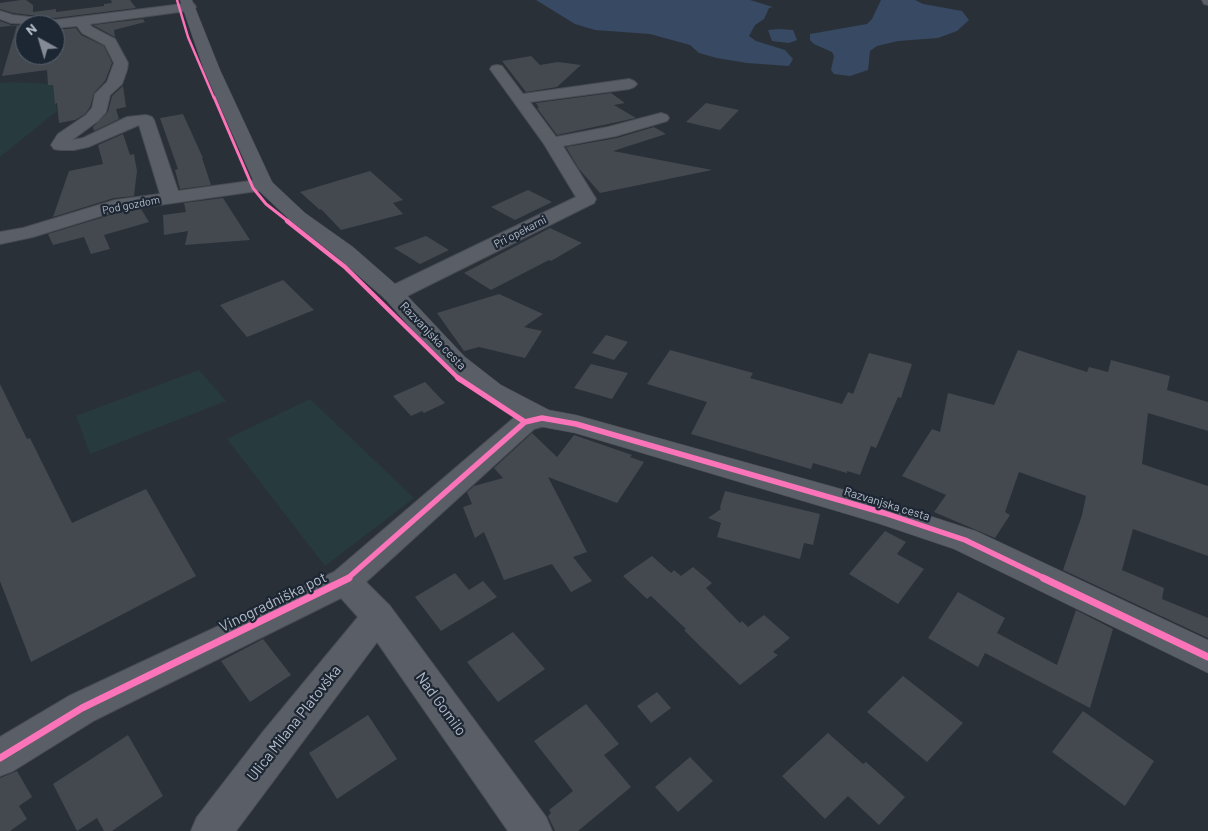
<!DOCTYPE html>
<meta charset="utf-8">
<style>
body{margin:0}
#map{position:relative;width:1208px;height:831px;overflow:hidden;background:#2a3038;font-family:Barlow,sans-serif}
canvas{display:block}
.north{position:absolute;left:15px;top:15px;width:50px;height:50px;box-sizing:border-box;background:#1d2633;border:1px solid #59626f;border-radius:50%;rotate:321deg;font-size:14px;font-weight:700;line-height:20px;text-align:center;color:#b4bcc9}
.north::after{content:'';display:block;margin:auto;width:18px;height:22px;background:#848b96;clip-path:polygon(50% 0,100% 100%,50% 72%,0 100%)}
</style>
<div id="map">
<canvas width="1208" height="831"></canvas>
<div class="north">N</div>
</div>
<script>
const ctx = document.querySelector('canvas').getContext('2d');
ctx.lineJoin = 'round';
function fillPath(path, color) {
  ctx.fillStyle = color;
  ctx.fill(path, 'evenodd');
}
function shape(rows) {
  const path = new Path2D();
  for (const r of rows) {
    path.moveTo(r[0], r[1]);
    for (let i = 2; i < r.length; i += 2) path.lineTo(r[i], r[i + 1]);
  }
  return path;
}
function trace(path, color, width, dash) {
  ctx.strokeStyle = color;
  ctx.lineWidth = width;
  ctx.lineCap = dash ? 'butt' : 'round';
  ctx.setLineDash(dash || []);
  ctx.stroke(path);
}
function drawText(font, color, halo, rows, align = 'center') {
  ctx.font = font + ' Barlow,sans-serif';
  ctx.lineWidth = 4.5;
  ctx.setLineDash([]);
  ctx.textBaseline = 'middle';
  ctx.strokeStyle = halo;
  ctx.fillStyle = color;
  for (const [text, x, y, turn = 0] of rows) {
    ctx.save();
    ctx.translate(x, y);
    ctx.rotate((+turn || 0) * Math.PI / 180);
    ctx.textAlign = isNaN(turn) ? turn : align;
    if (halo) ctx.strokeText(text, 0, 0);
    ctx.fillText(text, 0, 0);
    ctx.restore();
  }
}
fillPath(shape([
 [14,82,52,84,57,111,0,157,0,83],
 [199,370,226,401,90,454,76,416],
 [310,399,414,498,325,566,227,439]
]), '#273a3e');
fillPath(shape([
 [536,0,750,0,773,7,769,8,764,19,755,25,749,36,756,41,785,50,793,59,789,66,747,63,717,58,699,53,690,45,650,34,595,30,575,24],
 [881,0,915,0,923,4,962,11,969,20,957,31,938,38,898,41,877,46,870,51,868,70,850,76,834,74,831,70,834,56,832,52,814,44,810,40,810,34,867,24,872,19],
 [779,29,793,30,797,40,789,43,772,41,768,30]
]), '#384963');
fillPath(shape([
 [21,0,26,0,33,5,33,12,56,9,56,12,104,6,104,4,112,3,111,0,130,0,136,8,55,18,13,13,0,9,0,3],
 [143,19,145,22,114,30,115,37,93,25],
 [0,21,11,25,25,26,25,55,55,55,55,30,76,28,81,35,104,46,112,63,105,81,94,93,90,107,85,114,75,120,59,123,57,103,55,104,53,85,48,85,47,70,2,76,17,25,0,27],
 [531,56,540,65,558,62,581,65,557,87,526,92,502,61],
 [123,86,126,107,116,109,119,119,94,131,93,127,108,112,112,96],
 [611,93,625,103,614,105,636,118,557,135,537,108,539,108,536,103],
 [706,103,739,110,720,130,686,122],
 [183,114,203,158,202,158,211,185,180,189,175,170,178,169,160,118],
 [654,127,666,134,613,151,712,170,600,193,579,169,566,147,617,138],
 [123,134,130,155,134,154,137,171,134,196,114,198,53,217,69,171,103,164,98,145],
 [370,171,403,200,393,203,403,214,341,230,321,209,320,210,300,192],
 [528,190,552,202,515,220,491,207],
 [223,198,250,240,185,245,188,231,164,235,163,215,186,212,184,203],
 [141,209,149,222,104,235,110,249,91,254,84,237,53,245,48,234,117,213],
 [550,228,582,243,551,261,549,260,491,290,464,273],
 [426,236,449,250,420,264,394,248],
 [283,280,314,310,247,337,220,305],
 [499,294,543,314,524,327,542,331,525,358,479,347,464,351,437,313],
 [606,335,628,342,614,360,592,353],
 [670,350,753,373,750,378,842,404,848,392,853,394,869,353,912,364,901,398,898,397,876,448,871,446,860,475,847,471,847,473,813,463,811,469,691,434,707,402,647,384],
 [1018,350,1087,372,1089,367,1108,372,1111,360,1170,376,1167,390,1208,402,1208,431,1148,413,1142,464,1208,486,1208,556,1133,529,1122,570,1164,588,1162,599,1208,618,1208,638,1063,570,1082,515,1086,496,1019,472,1005,512,1010,515,995,538,934,512,946,495,902,476,932,429,940,432,948,393,994,405],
 [591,364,628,373,612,399,574,388],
 [425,382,445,403,424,413,422,411,411,416,393,396],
 [0,384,27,439,30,438,72,523,146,489,196,576,31,662,0,581],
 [532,433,557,457,574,435,632,455,630,457,644,462,617,503,548,477,587,552,573,557,592,581,571,592,552,564,504,580,484,532,475,538,463,507,472,504,467,492,474,486,503,478,494,468],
 [725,491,820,514,813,545,804,543,800,559,717,537,721,523,708,518,721,509,720,507],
 [885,531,906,542,897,554,924,569,898,604,849,574],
 [652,556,671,573,674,570,681,576,693,567,712,583,706,588,740,623,742,621,748,627,764,615,790,638,773,652,778,655,740,685,701,647,684,630,686,629,651,596,647,599,623,576],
 [455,573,469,590,483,581,497,597,441,631,415,597],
 [958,592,1005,618,997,633,1057,665,1076,610,1113,629,1090,708,985,653,978,667,928,638],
 [513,632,545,669,498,702,467,662],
 [263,639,291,675,250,702,221,661],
 [903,676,963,723,927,762,867,712],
 [657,692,671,708,651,723,637,706],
 [586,704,619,744,604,755,631,787,578,831,555,831,548,816,551,813,549,810,573,791,534,741],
 [1083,711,1154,761,1125,806,1052,752],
 [368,715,397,759,337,799,309,753],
 [828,733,863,764,866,762,905,797,879,825,848,796,825,819,782,776],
 [128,735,163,796,112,831,104,831,97,818,77,831,53,784],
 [690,757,713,781,678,812,655,787],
 [17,771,32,797,19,806,27,819,10,831,0,831,0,778]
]), '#444950');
const minor = shape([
 [1202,0,1208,0,1208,5,1204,4,1202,0],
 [190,3,194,4,196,7,194,10,90,24,92,27,115,39,128,63,127,70,122,84,110,95,106,112,98,121,72,140,83,138,127,117,146,115,152,117,154,120,178,191,264,179,271,181,273,185,271,189,117,211,33,237,0,244,0,232,23,228,115,200,160,194,139,125,88,147,74,150,60,150,54,149,51,145,58,134,86,115,92,108,95,94,107,82,114,63,105,45,82,33,77,26,55,28,55,25,11,23,0,19,0,11,13,15,55,20,190,3],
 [497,65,502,66,523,94,629,79,634,81,637,84,634,87,629,89,530,102,556,137,608,127,661,113,667,115,669,118,667,121,616,136,563,146,596,199,594,203,401,299,393,301,385,299,382,294,385,289,576,197,544,144,490,69,492,66,497,65],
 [542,409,551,412,555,418,551,424,534,429,366,582,390,606,546,817,552,831,508,831,377,642,236,831,191,831,197,817,262,733,358,617,341,598,95,720,13,771,0,776,0,737,69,696,334,572,516,416,542,409]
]);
const tertiary = shape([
 [180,0,192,0,220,70,272,182,305,213,353,247,401,289,465,357,501,385,549,410,576,415,884,501,976,531,1208,640,1208,673,954,549,877,523,575,433,532,425,483,397,447,369,385,299,337,257,291,221,257,189,204,70,180,0]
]);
trace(minor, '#484c53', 2);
trace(tertiary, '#484c53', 1);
fillPath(minor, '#5a5e66');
fillPath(tertiary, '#5a5e66');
trace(shape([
 [177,0,188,37,214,98]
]), '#fb73b8', 2.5);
trace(shape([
 [214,97,253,188,266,204,289,222]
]), '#fb73b8', 3);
trace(shape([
 [287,221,345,267,460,380]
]), '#fb73b8', 4.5);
trace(shape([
 [458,378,525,422],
 [347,579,525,422,542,418,576,424,884,513,965,540,1046,579]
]), '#fb73b8', 5.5);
trace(shape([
 [1043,578,1208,657],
 [0,758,82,708,349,578]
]), '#fb73b8', 7);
drawText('11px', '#b4bcc9', '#1d2633', [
 ["Pod gozdom",131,205,-11],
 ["Pri opekarni",520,232,-27]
]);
drawText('12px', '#b4bcc9', '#1d2633', [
 ["Razvanjska cesta",433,336,46],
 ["Razvanjska cesta",887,504,17]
]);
drawText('15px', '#b4bcc9', '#1d2633', [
 ["Vinogradniška pot",273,602,-26],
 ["Nad Gomilo",441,704,54],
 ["Ulica Milana Platovška",294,723,-52]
]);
</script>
